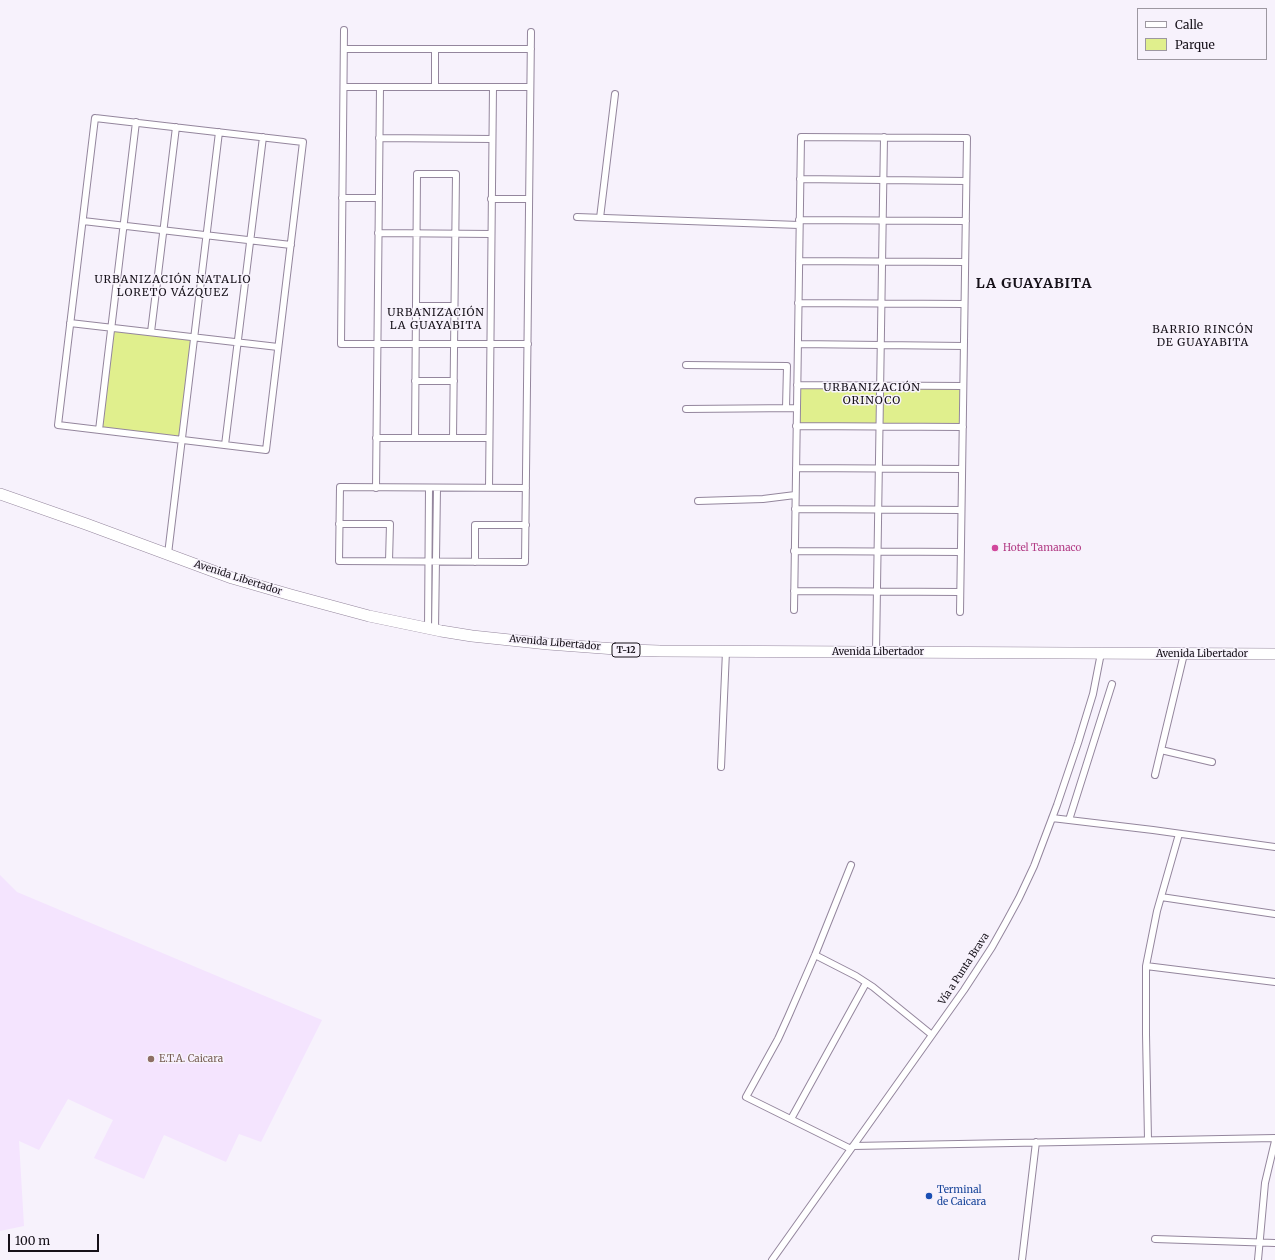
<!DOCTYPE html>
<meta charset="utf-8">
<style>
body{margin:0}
#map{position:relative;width:1275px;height:1260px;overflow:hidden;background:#f7f2fc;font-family:Merriweather,serif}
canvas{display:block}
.legend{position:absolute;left:1137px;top:8px;width:130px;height:52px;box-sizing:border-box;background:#f7f2fc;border:1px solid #9d98a1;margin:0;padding:5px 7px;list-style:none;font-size:12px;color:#161119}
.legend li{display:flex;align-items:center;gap:8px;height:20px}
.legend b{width:20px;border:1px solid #9d98a1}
.scale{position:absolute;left:8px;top:1234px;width:91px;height:18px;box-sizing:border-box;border:2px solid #161119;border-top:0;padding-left:5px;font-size:12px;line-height:14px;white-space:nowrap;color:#161119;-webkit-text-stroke:3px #f7f2fc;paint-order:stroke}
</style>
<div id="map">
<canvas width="1275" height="1260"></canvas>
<ul class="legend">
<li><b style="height:5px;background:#fff"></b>Calle</li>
<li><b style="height:11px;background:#e0ef8d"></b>Parque</li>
</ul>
<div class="scale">100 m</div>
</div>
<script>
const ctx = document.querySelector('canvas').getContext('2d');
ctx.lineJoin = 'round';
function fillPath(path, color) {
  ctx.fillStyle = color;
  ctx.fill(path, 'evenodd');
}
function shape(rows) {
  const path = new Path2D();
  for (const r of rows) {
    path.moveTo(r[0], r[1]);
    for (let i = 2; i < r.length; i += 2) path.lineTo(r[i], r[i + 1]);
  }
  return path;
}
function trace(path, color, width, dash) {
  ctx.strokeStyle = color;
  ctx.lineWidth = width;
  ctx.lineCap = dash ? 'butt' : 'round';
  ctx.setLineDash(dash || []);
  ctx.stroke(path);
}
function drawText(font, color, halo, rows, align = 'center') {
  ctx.font = font + ' Merriweather,serif';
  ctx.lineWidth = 3;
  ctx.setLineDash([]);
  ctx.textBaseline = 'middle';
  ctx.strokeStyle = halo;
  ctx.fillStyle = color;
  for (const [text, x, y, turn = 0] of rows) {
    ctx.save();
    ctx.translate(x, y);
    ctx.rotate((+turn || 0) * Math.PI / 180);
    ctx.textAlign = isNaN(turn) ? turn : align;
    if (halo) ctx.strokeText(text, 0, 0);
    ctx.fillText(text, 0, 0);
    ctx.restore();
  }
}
fillPath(shape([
 [0,875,17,892,322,1020,261,1142,239,1134,226,1162,164,1135,144,1179,94,1158,113,1120,68,1099,39,1150,19,1141,24,1226,0,1231]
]), '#f4e4fe');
fillPath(shape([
 [114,331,191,340,179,437,102,428],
 [800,388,877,389,876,423,799,423],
 [883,389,960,389,960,424,883,423]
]), '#e0ef8d');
const minor = shape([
 [344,30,341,344,528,344],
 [344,49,531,49],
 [344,87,530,87],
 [435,87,435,49],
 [95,118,303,142,266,450,58,425,95,118],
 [379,138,492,139],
 [800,179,966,181],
 [342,198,379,198],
 [491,199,529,199],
 [577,217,799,225],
 [600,218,615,94],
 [799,220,966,221],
 [83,221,291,245],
 [378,233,491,234],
 [799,261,965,262],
 [798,303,964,304],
 [416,306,454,306],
 [70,323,278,347],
 [151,332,176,127],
 [798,344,964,346],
 [686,365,787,366,786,408],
 [415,381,454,381],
 [797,385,963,386],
 [686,409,797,408],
 [796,426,963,427],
 [99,430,136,122],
 [376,438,489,438],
 [415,438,417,174,456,174,453,438],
 [225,445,263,137],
 [796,468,962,469],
 [376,488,380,87],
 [489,488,493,87],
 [526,488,340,487,339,561,525,562,531,32],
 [698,501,763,499,795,495],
 [795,509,961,510],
 [339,524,390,524,389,561],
 [794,551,961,552],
 [168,554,219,132],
 [475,562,475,525,526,525],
 [794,591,960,592],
 [794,610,801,137,967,138,960,612],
 [428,628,429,488],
 [435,630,437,488],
 [876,652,884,137],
 [1161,750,1212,762],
 [721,767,726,651],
 [1155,775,1184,654],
 [1052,818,1153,830,1275,847],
 [1069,820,1112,684],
 [1161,897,1275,914],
 [815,955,856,976,873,987,932,1035],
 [1146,966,1275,982],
 [791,1119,866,983],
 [1148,1140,1146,1034,1146,966,1157,911,1179,834],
 [853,1146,1275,1138],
 [851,1149,746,1097,778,1039,788,1017,815,955,851,865],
 [1155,1239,1275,1243],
 [772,1260,964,990,992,947,1006,922,1019,898,1034,866,1057,805,1078,743,1093,694,1101,653],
 [1022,1260,1036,1142],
 [1258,1260,1265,1183,1275,1141]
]);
const trunk = shape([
 [0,494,86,524,232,578,291,595,369,616,441,631,472,636,548,644,629,650,660,651,1275,654]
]);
trace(minor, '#94869d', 8);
trace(trunk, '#94869d', 12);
trace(minor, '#fff', 6);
trace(trunk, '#fff', 11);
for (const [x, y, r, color] of [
 [995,548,4,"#d1479c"],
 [151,1059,4,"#8d6e63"],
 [929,1196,4,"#1a4fb4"]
]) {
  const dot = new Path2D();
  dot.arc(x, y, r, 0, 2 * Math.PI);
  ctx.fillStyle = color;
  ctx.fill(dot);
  trace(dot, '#f7f2fc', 1.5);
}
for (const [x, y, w] of [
 [626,650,28]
]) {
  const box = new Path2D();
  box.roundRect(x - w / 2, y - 7, w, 14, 3);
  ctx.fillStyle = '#f7f2fc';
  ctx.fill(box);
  trace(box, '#161119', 1);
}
drawText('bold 9px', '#161119', null, [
 ["T-12",626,650]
]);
drawText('10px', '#b23c85', '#f7f2fc', [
 ["Hotel Tamanaco",1003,548]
], 'left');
drawText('10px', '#161119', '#f7f2fc', [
 ["Avenida Libertador",238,578,18],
 ["Avenida Libertador",555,643,5],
 ["Avenida Libertador",878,652],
 ["Avenida Libertador",1202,654],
 ["Vía a Punta Brava",964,969,-57]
]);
drawText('10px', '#785e54', '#f7f2fc', [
 ["E.T.A. Caicara",159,1059]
], 'left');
drawText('10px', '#164399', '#f7f2fc', [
 ["Terminal",937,1190],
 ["de Caicara",937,1202]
], 'left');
ctx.letterSpacing = '1px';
drawText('11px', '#161119', '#f7f2fc', [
 ["URBANIZACIÓN NATALIO",173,280],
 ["LORETO VÁZQUEZ",173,293],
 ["URBANIZACIÓN",436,313],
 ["LA GUAYABITA",436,326],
 ["BARRIO RINCÓN",1203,330],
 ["DE GUAYABITA",1203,343],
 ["URBANIZACIÓN",872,388],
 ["ORINOCO",872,401]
]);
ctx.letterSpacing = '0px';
ctx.letterSpacing = '1px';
drawText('bold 14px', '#161119', '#f7f2fc', [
 ["LA GUAYABITA",1034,284]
]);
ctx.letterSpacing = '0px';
</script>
